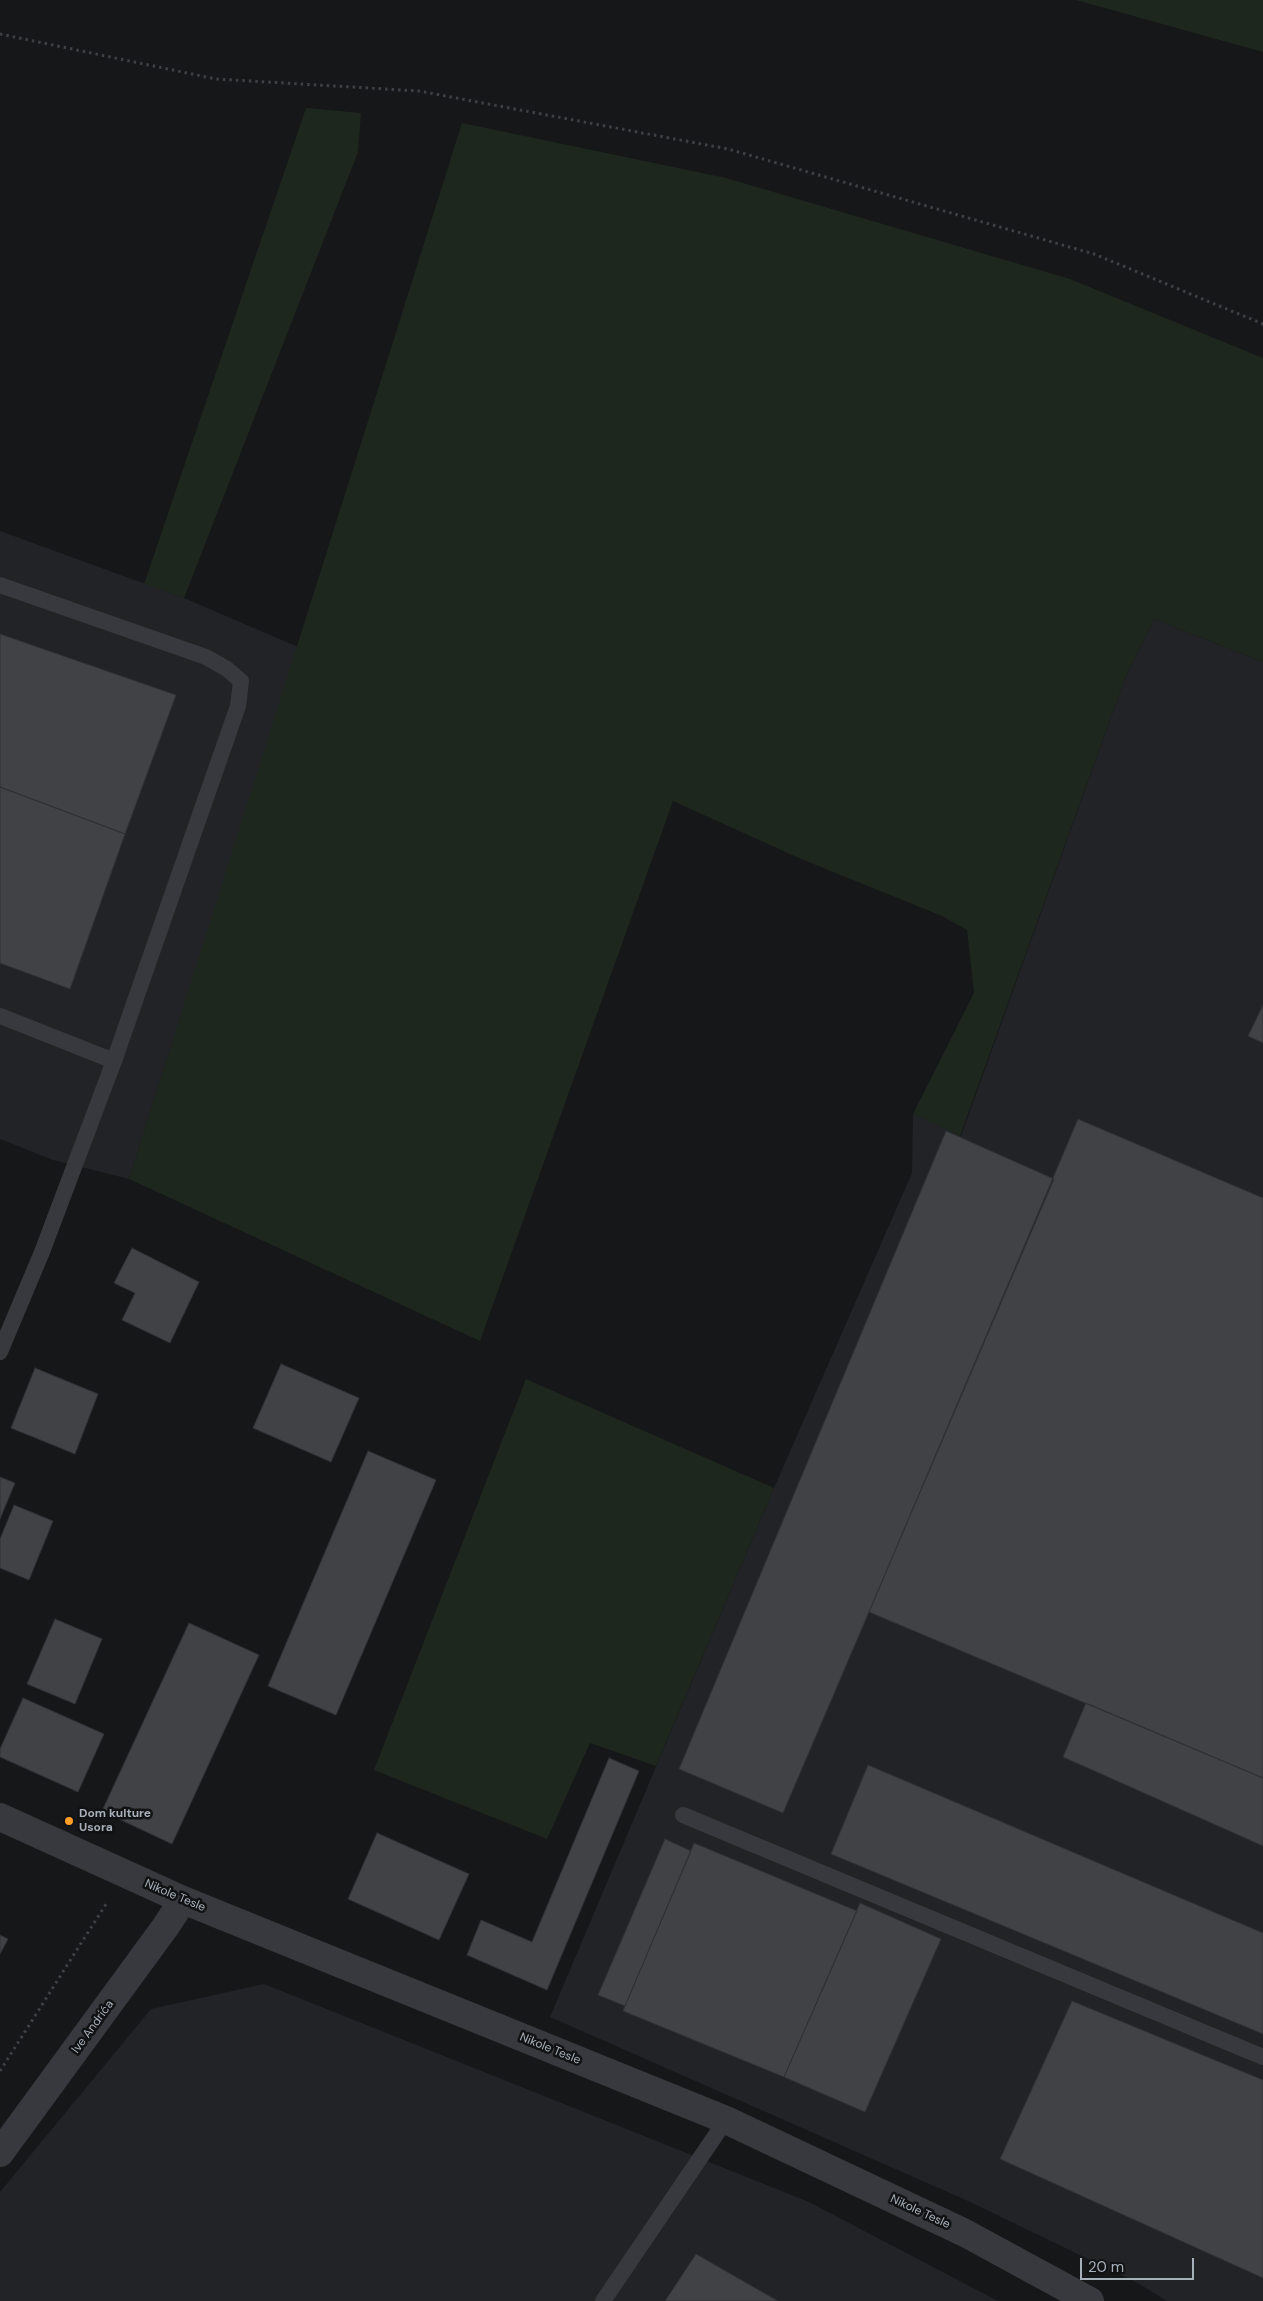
<!DOCTYPE html>
<meta charset="utf-8">
<style>
body{margin:0}
#map{position:relative;width:1263px;height:2301px;overflow:hidden;background:#161719;font-family:"DM Sans",sans-serif}
canvas{display:block}
.scale{position:absolute;left:1080px;top:2258px;width:114px;height:22px;box-sizing:border-box;border:2px solid #a7afba;border-top:0;padding-left:6px;font-size:15px;line-height:18px;white-space:nowrap;color:#a7afba;-webkit-text-stroke:4px #111214;paint-order:stroke}
</style>
<div id="map">
<canvas width="1263" height="2301"></canvas>
<div class="scale">20 m</div>
</div>
<script>
const ctx = document.querySelector('canvas').getContext('2d');
ctx.lineJoin = 'round';
function fillPath(path, color) {
  ctx.fillStyle = color;
  ctx.fill(path, 'evenodd');
}
function shape(rows) {
  const path = new Path2D();
  for (const r of rows) {
    path.moveTo(r[0], r[1]);
    for (let i = 2; i < r.length; i += 2) path.lineTo(r[i], r[i + 1]);
  }
  return path;
}
function trace(path, color, width, dash) {
  ctx.strokeStyle = color;
  ctx.lineWidth = width;
  ctx.lineCap = dash ? 'butt' : 'round';
  ctx.setLineDash(dash || []);
  ctx.stroke(path);
}
function drawText(font, color, halo, rows, align = 'center') {
  ctx.font = font + ' "DM Sans",sans-serif';
  ctx.lineWidth = 5;
  ctx.setLineDash([]);
  ctx.textBaseline = 'middle';
  ctx.strokeStyle = halo;
  ctx.fillStyle = color;
  for (const [text, x, y, turn = 0] of rows) {
    ctx.save();
    ctx.translate(x, y);
    ctx.rotate((+turn || 0) * Math.PI / 180);
    ctx.textAlign = isNaN(turn) ? turn : align;
    if (halo) ctx.strokeText(text, 0, 0);
    ctx.fillText(text, 0, 0);
    ctx.restore();
  }
}
fillPath(shape([
 [0,531,184,598,298,647,129,1179,53,1160,0,1139],
 [1154,619,1263,662,1263,2301,1167,2301,1136,2282,968,2201,550,2017,774,1488,912,1173,913,1114,961,1136,1124,681],
 [264,1984,809,2202,998,2301,0,2301,0,2192,151,2009]
]), '#222326');
fillPath(shape([
 [1076,0,1263,0,1263,52],
 [306,108,361,113,358,152,184,598,144,584],
 [462,123,726,178,1070,279,1263,358,1263,662,1154,619,1124,681,960,1136,913,1114,974,993,967,930,942,916,801,859,673,801,480,1341,129,1179],
 [526,1379,774,1488,656,1766,590,1743,547,1839,374,1770]
]), '#1e271e');
const building = shape([
 [0,634,176,695,125,834,0,787,0,634],
 [0,787,125,834,70,989,0,963,0,787],
 [1263,1005,1263,1043,1248,1036,1263,1005],
 [1078,1119,1263,1198,1263,1778,869,1612,1078,1119],
 [946,1131,1054,1179,783,1813,679,1769,946,1131],
 [132,1248,199,1282,170,1343,122,1320,135,1293,114,1283,132,1248],
 [281,1364,359,1398,331,1462,253,1428,281,1364],
 [35,1368,98,1394,75,1454,11,1428,35,1368],
 [368,1451,436,1480,336,1715,268,1686,368,1451],
 [0,1477,15,1483,0,1519,0,1477],
 [14,1505,53,1521,29,1580,0,1568,0,1539,14,1505],
 [55,1619,102,1639,75,1704,27,1684,55,1619],
 [189,1623,259,1655,172,1844,102,1811,189,1623],
 [23,1698,104,1734,78,1792,0,1757,0,1749,23,1698],
 [1086,1703,1263,1778,1263,1846,1063,1757,1086,1703],
 [609,1758,639,1771,547,1990,467,1955,481,1920,532,1942,609,1758],
 [868,1765,1263,1933,1263,2034,831,1854,868,1765],
 [377,1833,469,1874,439,1940,348,1899,377,1833],
 [665,1839,691,1851,625,2006,598,1995,665,1839],
 [694,1843,857,1911,784,2077,623,2011,694,1843],
 [860,1903,941,1939,865,2112,784,2077,860,1903],
 [0,1935,8,1939,0,1954,0,1935],
 [1072,2001,1263,2080,1263,2278,1000,2159,1072,2001],
 [696,2254,778,2301,665,2301,696,2254]
]);
fillPath(building, '#404246');
trace(building, '#303135', 1);
trace(shape([
 [0,34,216,79,419,91,728,149,1094,254,1263,324],
 [0,2071,106,1904]
]), '#3d4045', 3, [2.5, 4]);
trace(shape([
 [0,585,206,657,227,669,241,681,238,706,114,1061,42,1252,0,1352],
 [0,1016,114,1061],
 [683,1815,1263,2057],
 [603,2301,726,2120]
]), '#37393e', 16);
trace(shape([
 [0,1817,183,1900,726,2120,965,2233,1090,2301],
 [0,2153,166,1926,183,1900]
]), '#37393e', 28);
for (const [x, y, r, color] of [
 [69,1821,5,"#ff9f28"]
]) {
  const dot = new Path2D();
  dot.arc(x, y, r, 0, 2 * Math.PI);
  ctx.fillStyle = color;
  ctx.fill(dot);
  trace(dot, '#111214', 2);
}
drawText('bold 12px', '#a7afba', '#111214', [
 ["Dom kulture",79,1814],
 ["Usora",79,1828]
], 'left');
drawText('12px', '#a7afba', '#111214', [
 ["Nikole Tesle",175,1896,23],
 ["Ive Andrića",93,2027,-54],
 ["Nikole Tesle",550,2049,22],
 ["Nikole Tesle",920,2212,25]
]);
</script>
